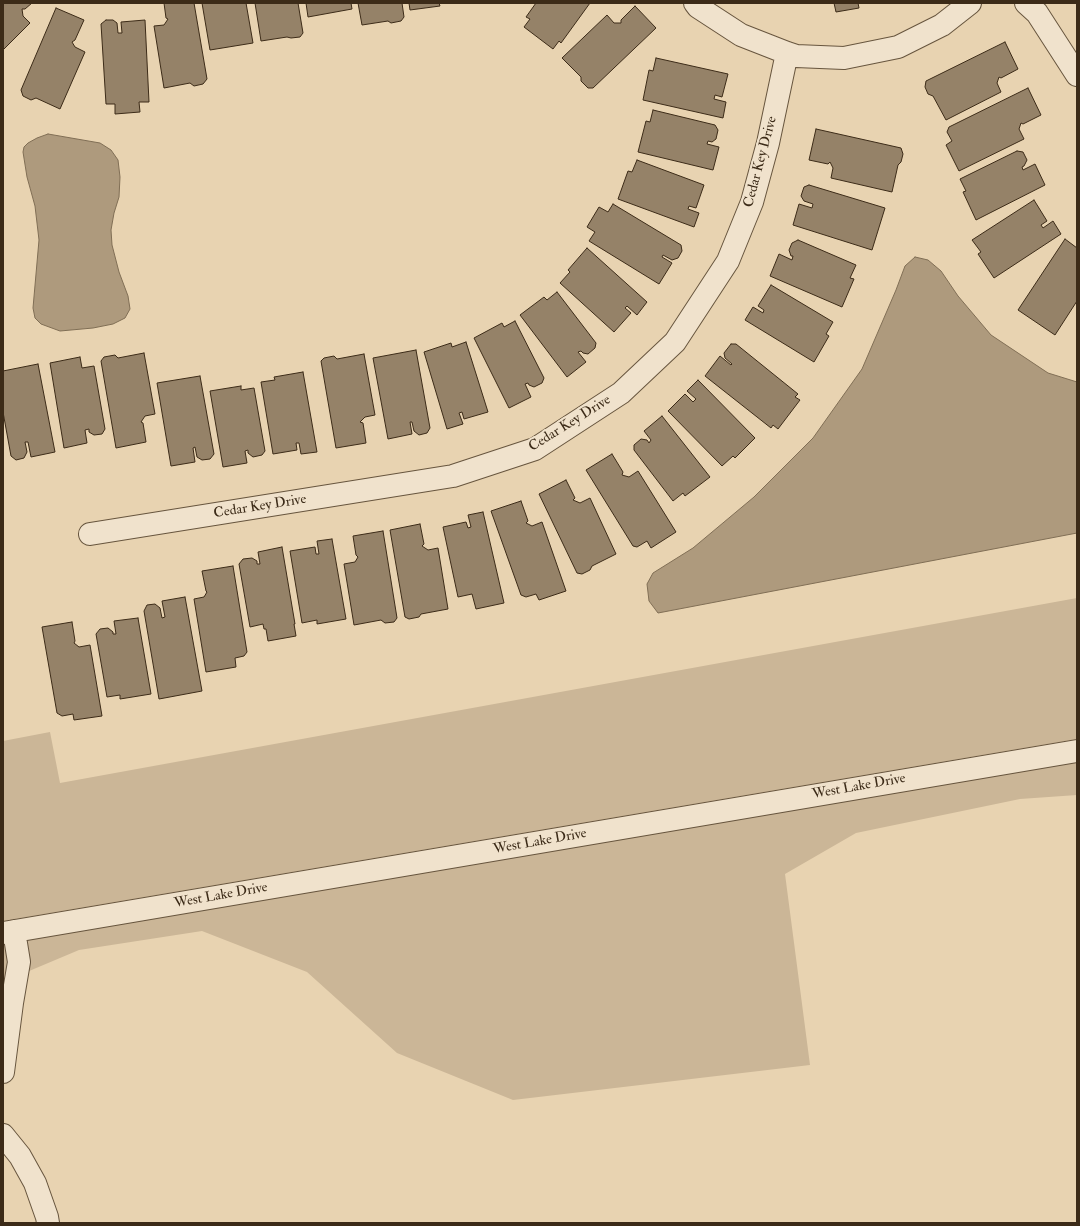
<!DOCTYPE html>
<style>
body{margin:0}
#map{position:relative;width:1080px;height:1226px;overflow:hidden;background:#e8d3b1;font-family:"IM FELL Double Pica",serif}
canvas{display:block}
.frame{position:absolute;inset:0;border:4px solid #3c2b18;pointer-events:none}
</style>
<div id="map">
<canvas width="1080" height="1226"></canvas>
<div class="frame"></div>
</div>
<script>
const ctx = document.querySelector('canvas').getContext('2d');
ctx.lineJoin = 'round';
function fillPath(path, color) {
  ctx.fillStyle = color;
  ctx.fill(path, 'evenodd');
}
function shape(rows) {
  const path = new Path2D();
  for (const r of rows) {
    path.moveTo(r[0], r[1]);
    for (let i = 2; i < r.length; i += 2) path.lineTo(r[i], r[i + 1]);
  }
  return path;
}
function trace(path, color, width, dash) {
  ctx.strokeStyle = color;
  ctx.lineWidth = width;
  ctx.lineCap = dash ? 'butt' : 'round';
  ctx.setLineDash(dash || []);
  ctx.stroke(path);
}
function drawText(font, color, halo, rows, align = 'center') {
  ctx.font = font + ' "IM FELL Double Pica",serif';
  ctx.lineWidth = 4;
  ctx.setLineDash([]);
  ctx.textBaseline = 'middle';
  ctx.strokeStyle = halo;
  ctx.fillStyle = color;
  for (const [text, x, y, turn = 0] of rows) {
    ctx.save();
    ctx.translate(x, y);
    ctx.rotate((+turn || 0) * Math.PI / 180);
    ctx.textAlign = isNaN(turn) ? turn : align;
    if (halo) ctx.strokeText(text, 0, 0);
    ctx.fillText(text, 0, 0);
    ctx.restore();
  }
}
fillPath(shape([
 [1077,598,1077,739,3,921,3,741,50,732,60,783],
 [1077,762,1077,795,1020,799,856,833,785,874,810,1065,513,1100,397,1053,307,972,202,931,79,950,3,982,3,944]
]), '#cbb697');
const water = shape([
 [48,134,100,143,111,150,118,160,120,177,119,197,114,213,111,230,112,245,119,272,128,296,130,309,125,318,113,324,93,328,60,331,41,324,35,318,33,308,39,240,35,206,27,177,23,152,24,147,28,143,37,138,48,134],
 [915,257,928,260,941,271,958,296,991,335,1048,373,1077,382,1077,533,658,613,649,601,647,584,653,573,693,548,754,497,813,438,862,369,896,290,905,266,915,257]
]);
fillPath(water, '#ae9a7d');
trace(water, '#806e55', 1);
const building = shape([
 [3,3,32,3,25,9,22,9,23,16,30,23,3,50,3,3],
 [164,3,194,3,207,79,203,84,194,86,190,83,164,88,154,26,164,25,168,19,166,18,164,3],
 [202,3,246,3,253,43,210,50,202,3],
 [255,3,298,3,303,33,300,37,291,38,287,37,261,41,255,3],
 [306,3,351,3,352,9,308,17,306,3],
 [358,3,402,3,404,17,401,21,391,23,388,21,362,25,358,3],
 [409,3,439,3,440,6,410,10,409,3],
 [536,3,590,3,561,43,559,41,553,49,524,27,530,19,526,17,536,3],
 [834,3,858,3,859,8,836,12,834,3],
 [635,6,656,28,593,88,588,88,581,81,581,77,562,58,607,15,614,23,621,23,621,20,635,6],
 [56,8,84,20,75,40,72,42,75,47,85,52,60,109,36,98,31,100,23,96,21,90,56,8],
 [106,20,113,20,117,23,118,33,122,33,121,22,145,20,149,102,139,102,140,112,115,114,115,104,106,104,101,24,106,20],
 [1005,42,1018,69,1001,78,999,77,997,83,1001,92,946,120,933,96,928,94,925,87,926,81,1005,42],
 [656,58,728,74,722,97,715,95,714,99,726,102,723,118,643,100,649,70,653,71,656,58],
 [1028,88,1041,115,1023,124,1021,123,1019,129,1024,139,959,171,946,145,952,141,947,132,949,127,1028,88],
 [653,110,715,125,718,130,716,139,712,142,708,141,707,144,719,147,713,170,638,152,646,121,650,122,653,110],
 [816,129,901,148,903,154,901,162,898,165,892,192,831,178,833,168,830,162,828,164,809,160,816,129],
 [1017,151,1023,152,1027,160,1024,166,1022,167,1023,170,1035,164,1045,185,976,220,963,192,966,191,960,179,1017,151],
 [637,160,704,185,696,208,689,206,688,209,699,213,694,227,618,199,628,171,632,172,637,160],
 [809,185,885,208,872,250,793,225,799,204,812,208,813,204,804,201,801,196,804,187,809,185],
 [1034,200,1047,221,1041,225,1043,228,1053,221,1061,234,994,278,978,254,981,252,972,240,1034,200],
 [613,204,681,245,682,251,678,258,672,260,663,255,662,257,672,263,659,284,589,241,595,232,587,227,599,207,608,212,613,204],
 [1065,239,1077,248,1077,301,1055,335,1018,310,1065,239],
 [798,240,856,265,850,278,854,279,842,307,770,276,779,254,792,260,793,256,791,256,789,250,792,243,798,240],
 [587,248,647,302,637,315,627,306,625,308,631,313,614,332,560,283,570,272,568,270,587,248],
 [771,285,833,322,826,334,829,336,814,362,745,320,753,307,763,313,764,310,758,306,771,285],
 [557,292,596,343,595,348,588,354,583,353,581,351,578,352,586,362,567,377,520,315,544,297,547,300,557,292],
 [515,321,544,378,542,383,534,387,529,385,528,383,525,384,531,397,509,408,474,338,502,323,504,327,515,321],
 [466,342,488,412,464,419,462,412,459,413,463,424,447,429,424,352,451,343,452,347,466,342],
 [731,344,736,344,798,394,795,397,800,400,778,429,773,425,771,428,705,376,720,356,731,365,732,364,725,358,724,353,731,344],
 [416,350,430,428,427,433,419,435,414,431,412,422,410,422,412,434,388,439,373,358,416,350],
 [144,353,155,414,145,416,141,422,143,423,146,442,116,448,101,361,104,357,115,355,118,358,144,353],
 [364,354,375,415,365,417,360,422,363,423,366,443,336,448,321,361,324,358,334,356,337,359,364,354],
 [80,357,82,368,94,366,105,429,102,434,94,435,89,432,89,429,85,430,87,443,64,448,50,363,80,357],
 [38,364,55,452,31,457,28,442,25,442,27,452,24,458,16,460,11,456,3,412,3,371,38,364],
 [303,372,317,452,301,454,299,443,296,443,297,450,273,454,261,382,275,380,274,377,303,372],
 [200,376,214,454,210,459,202,460,197,457,195,447,193,448,195,462,171,466,157,383,200,376],
 [698,380,755,438,735,458,733,456,722,466,668,411,685,394,693,402,696,399,687,391,698,380],
 [241,386,241,390,254,388,265,451,262,455,253,457,248,453,248,450,245,451,247,463,223,467,210,391,241,386],
 [662,416,710,477,685,496,683,493,673,501,634,450,634,445,641,439,647,440,649,443,651,440,644,431,662,416],
 [612,454,623,472,622,475,629,477,638,471,676,532,651,548,647,541,637,547,633,546,586,470,612,454],
 [566,480,575,498,573,500,580,503,590,498,616,554,592,566,590,570,582,574,577,573,539,494,566,480],
 [521,501,528,521,526,523,532,526,542,522,566,591,539,600,536,594,526,597,521,595,491,511,521,501],
 [483,512,504,603,476,609,472,594,458,597,443,527,466,522,468,528,471,527,468,515,483,512],
 [420,524,424,544,422,546,428,550,438,548,448,609,421,614,419,617,409,619,405,617,390,530,420,524],
 [383,531,397,618,394,622,385,623,381,620,354,625,344,564,355,562,358,557,356,555,353,536,383,531],
 [332,539,346,619,317,624,317,620,302,623,290,551,315,547,316,554,319,554,317,541,332,539],
 [282,547,295,624,294,624,296,636,268,641,266,629,264,629,263,624,250,627,239,564,243,559,252,558,257,561,257,564,260,564,258,552,282,547],
 [233,566,247,652,244,656,235,658,236,667,206,672,194,599,204,597,207,592,206,591,202,571,233,566],
 [185,597,202,691,159,699,144,611,147,605,155,604,160,608,162,618,165,617,162,601,185,597],
 [138,618,151,694,120,699,120,695,107,697,96,634,100,629,108,628,113,632,113,634,116,634,114,621,138,618],
 [72,622,75,641,74,643,79,647,90,645,102,716,74,720,73,714,62,716,57,713,42,627,72,622]
]);
fillPath(building, '#958268');
trace(building, '#3c2b18', 1);
const minor = shape([
 [695,3,698,7,741,35,787,53,796,56,844,58,898,47,942,25,970,3],
 [1026,3,1037,13,1077,75],
 [90,534,453,476,535,449,621,393,675,342,728,261,752,202,768,143,787,53],
 [3,933,1077,751],
 [3,1072,12,1003,19,962,14,931],
 [3,1135,20,1156,35,1183,47,1217,48,1223]
]);
trace(minor, '#67553e', 24);
trace(minor, '#f0e2cc', 22);
drawText('14px', '#3c2b18', '#f0e2cc', [
 ["Cedar Key Drive",761,162,-75],
 ["Cedar Key Drive",570,424,-32],
 ["Cedar Key Drive",260,507,-9],
 ["West Lake Drive",859,787,-10],
 ["West Lake Drive",540,842,-10],
 ["West Lake Drive",221,896,-10]
]);
</script>
